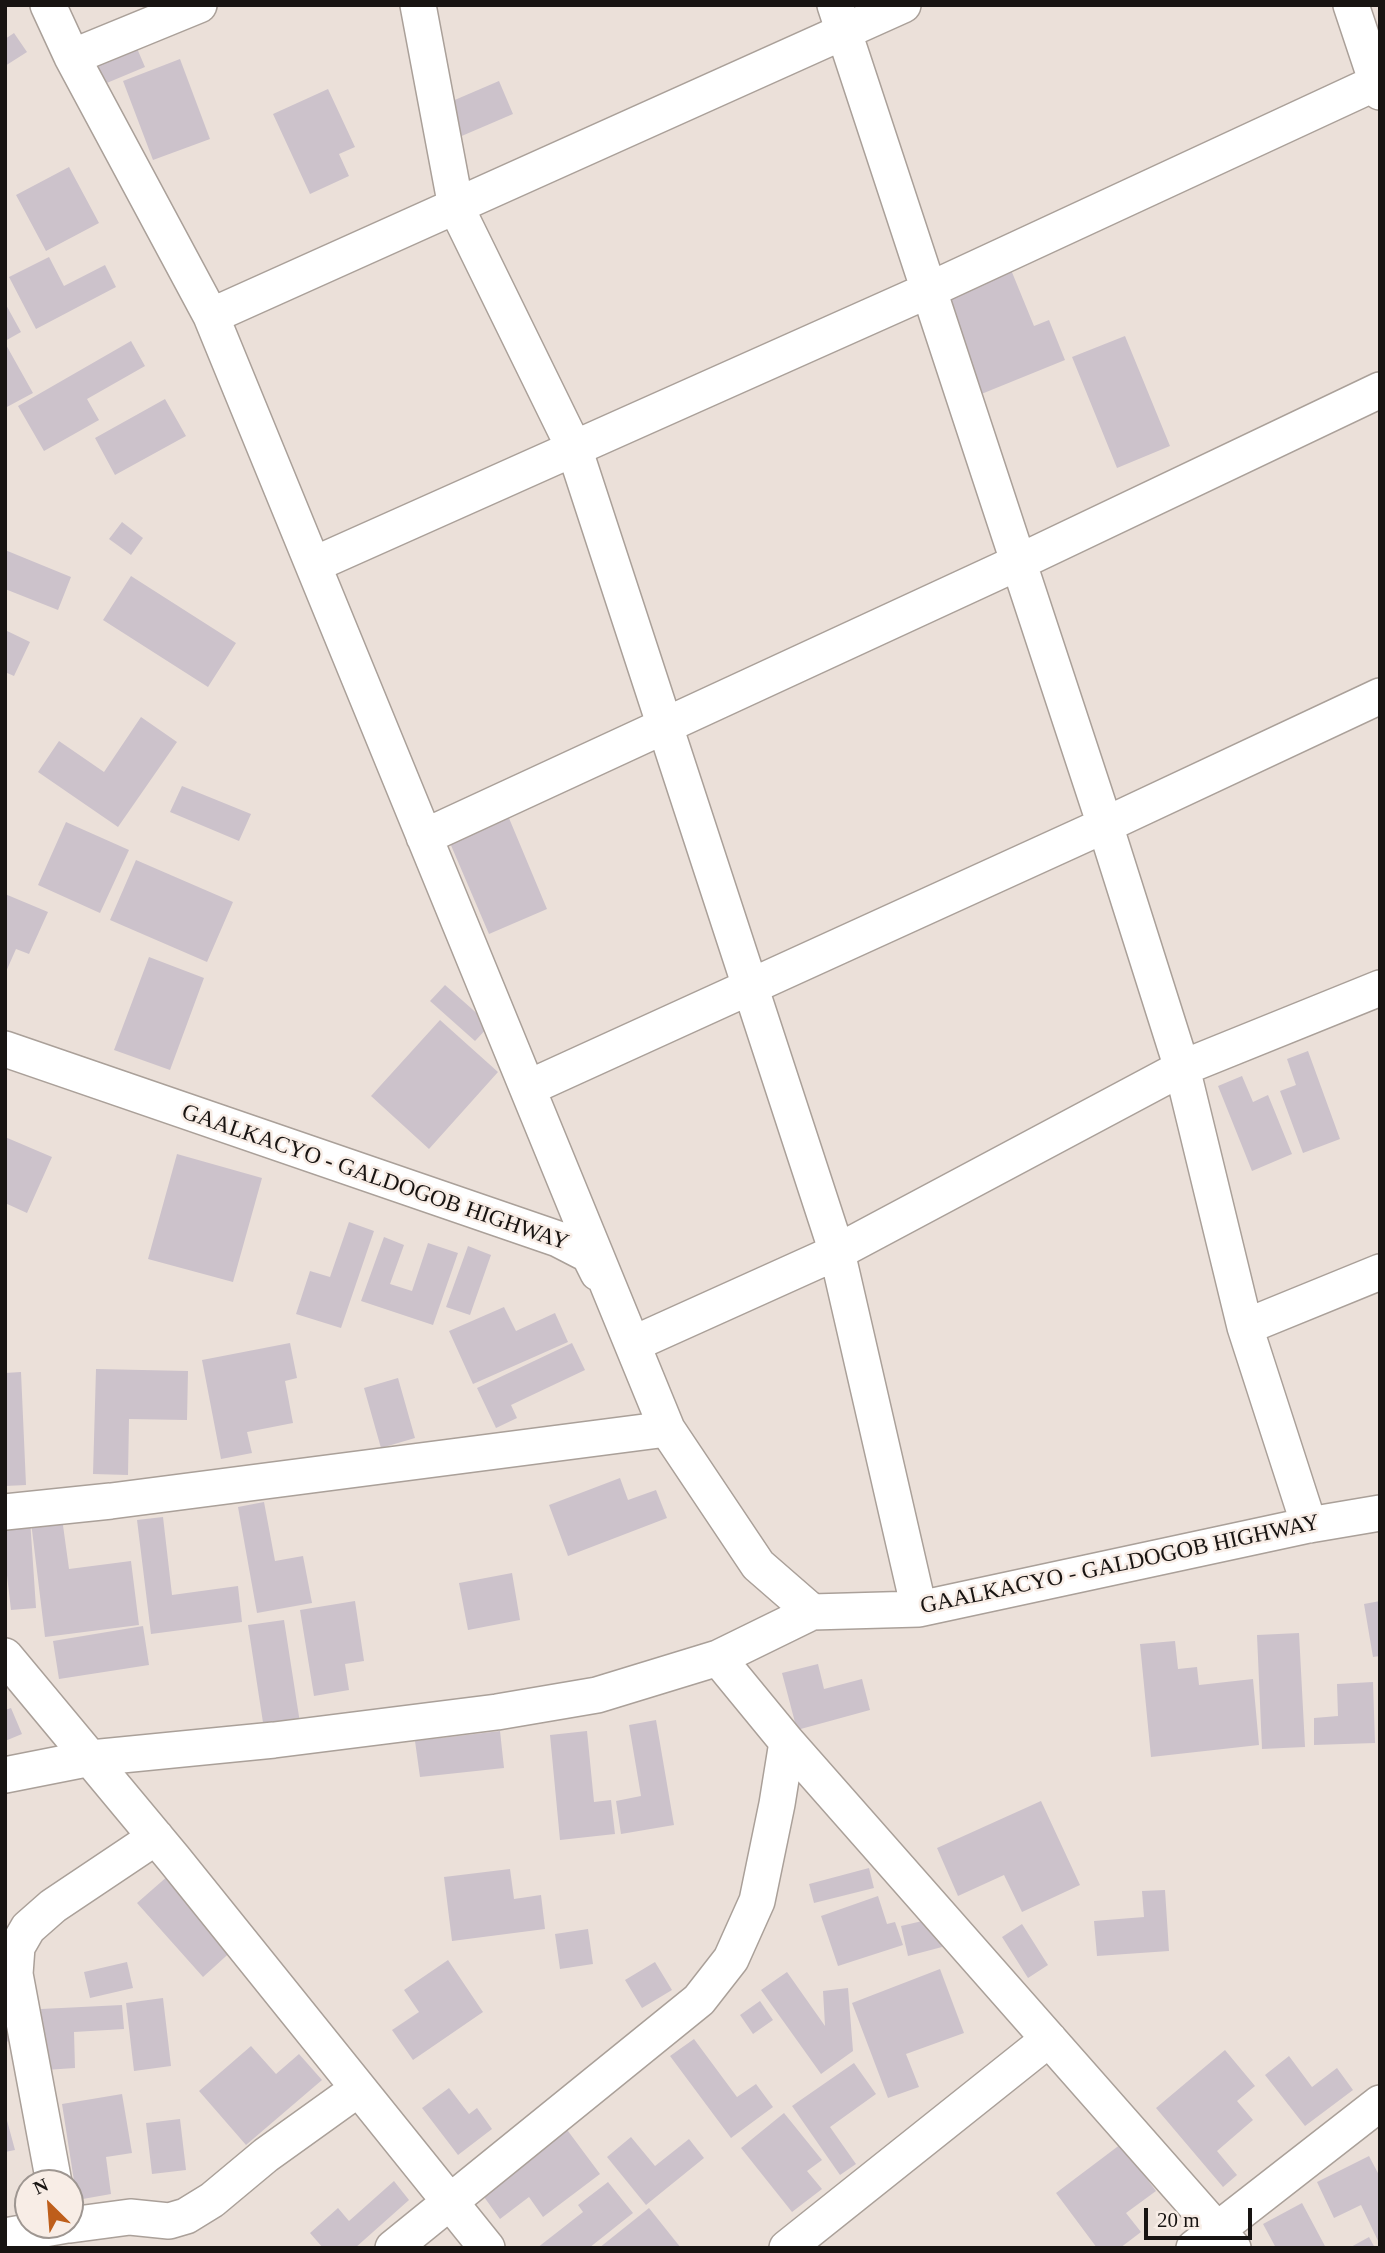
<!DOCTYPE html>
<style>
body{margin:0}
#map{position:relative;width:1385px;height:2253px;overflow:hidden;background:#ebe0d9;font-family:"Times New Roman",serif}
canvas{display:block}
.frame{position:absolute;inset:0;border:7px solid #181412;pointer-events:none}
.north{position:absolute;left:14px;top:2169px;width:70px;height:70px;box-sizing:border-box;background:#f8ede6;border:2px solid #9e9691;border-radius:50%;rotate:335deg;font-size:19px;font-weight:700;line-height:28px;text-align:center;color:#181412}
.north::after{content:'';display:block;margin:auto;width:24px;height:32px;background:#be5e1b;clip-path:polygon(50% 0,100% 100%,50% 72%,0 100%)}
.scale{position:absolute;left:1144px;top:2208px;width:108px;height:32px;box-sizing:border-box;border:4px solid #181412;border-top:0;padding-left:9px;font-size:21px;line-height:24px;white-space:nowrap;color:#181412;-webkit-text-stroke:5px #f8ede6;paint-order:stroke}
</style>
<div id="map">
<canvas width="1385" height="2253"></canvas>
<div class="frame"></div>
<div class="north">N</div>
<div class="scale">20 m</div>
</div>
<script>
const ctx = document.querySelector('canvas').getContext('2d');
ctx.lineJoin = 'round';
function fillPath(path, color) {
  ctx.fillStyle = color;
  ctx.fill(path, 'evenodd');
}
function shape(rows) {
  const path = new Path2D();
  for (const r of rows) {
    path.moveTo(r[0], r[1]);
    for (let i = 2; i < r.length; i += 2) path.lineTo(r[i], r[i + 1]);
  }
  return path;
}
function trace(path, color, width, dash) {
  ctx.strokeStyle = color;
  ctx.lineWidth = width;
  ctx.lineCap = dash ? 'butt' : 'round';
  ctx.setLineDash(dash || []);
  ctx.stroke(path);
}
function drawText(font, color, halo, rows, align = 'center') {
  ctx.font = font + ' "Times New Roman",serif';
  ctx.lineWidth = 5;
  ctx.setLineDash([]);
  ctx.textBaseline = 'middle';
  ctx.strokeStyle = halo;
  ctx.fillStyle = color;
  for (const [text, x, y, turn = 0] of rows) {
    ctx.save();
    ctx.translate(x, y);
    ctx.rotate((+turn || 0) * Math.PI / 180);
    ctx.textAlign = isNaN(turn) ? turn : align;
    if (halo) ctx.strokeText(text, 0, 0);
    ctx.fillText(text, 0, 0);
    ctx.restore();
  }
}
fillPath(shape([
 [14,33,27,52,5,66,5,39],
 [136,46,145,67,102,85,93,64],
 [180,59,210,139,153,160,123,81],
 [499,81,513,114,457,138,443,105],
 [328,89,355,147,339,154,349,176,310,194,273,114],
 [69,167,99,223,46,251,16,195],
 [49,257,64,286,105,265,116,287,36,329,9,277],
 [1009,265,1034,326,1049,320,1065,360,974,397,933,295],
 [5,303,21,332,5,341],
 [1125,336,1170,446,1117,468,1072,357],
 [131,341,145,366,87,399,99,420,44,451,18,406],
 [5,343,33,393,5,408],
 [165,399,186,436,115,475,95,438],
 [122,522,143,538,131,555,109,539],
 [5,550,71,577,58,610,5,589],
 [131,576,236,643,208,687,103,620],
 [5,630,30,642,14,676,5,672],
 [141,717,177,742,118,827,38,772,59,741,104,772],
 [182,786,251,814,239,841,170,812],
 [506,811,547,909,489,934,447,836],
 [66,822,129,850,100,913,38,885],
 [136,860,233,902,207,962,110,920],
 [5,894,48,912,29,954,16,949,5,974],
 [149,957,204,978,170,1070,114,1050],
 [445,985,490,1025,475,1041,430,1001],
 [440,1020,498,1072,429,1149,371,1096],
 [1308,1051,1340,1139,1303,1153,1280,1091,1296,1085,1287,1059],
 [1242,1076,1253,1102,1268,1095,1292,1154,1252,1171,1218,1086],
 [5,1137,52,1157,27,1213,5,1203],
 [177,1154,262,1178,233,1282,148,1259],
 [349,1222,374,1231,341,1328,296,1314,310,1271,330,1277],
 [384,1237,404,1245,390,1284,412,1291,428,1243,458,1253,433,1325,361,1301],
 [468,1246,491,1255,470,1315,446,1307],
 [504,1307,516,1331,555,1313,568,1342,473,1384,449,1331],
 [290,1343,297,1378,285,1381,293,1423,247,1432,252,1453,221,1459,202,1360],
 [572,1343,585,1370,511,1405,517,1418,496,1428,477,1388],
 [96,1369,188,1371,187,1420,129,1419,128,1475,93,1474],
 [21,1372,26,1485,5,1486,5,1373],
 [398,1378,415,1438,381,1448,364,1388],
 [620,1478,628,1500,656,1490,667,1518,568,1556,549,1505],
 [264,1502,275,1561,303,1556,312,1603,257,1613,238,1507],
 [163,1517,172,1595,238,1586,242,1622,151,1634,137,1520],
 [62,1518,69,1569,131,1561,139,1625,45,1637,31,1522],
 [30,1519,36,1608,11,1610,5,1558,5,1521],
 [512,1573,520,1620,468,1630,459,1583],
 [355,1601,364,1661,345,1664,349,1690,314,1696,300,1610],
 [1380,1601,1380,1656,1373,1657,1364,1604],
 [284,1620,300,1723,264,1729,248,1625],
 [143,1626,149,1665,59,1679,53,1641],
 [1299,1633,1305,1747,1262,1749,1257,1635],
 [1175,1641,1178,1669,1197,1667,1199,1685,1253,1679,1259,1745,1151,1757,1140,1644],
 [818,1664,824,1689,862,1679,870,1710,797,1730,782,1673],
 [1373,1682,1375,1743,1314,1745,1314,1718,1338,1716,1337,1684],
 [11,1708,22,1734,5,1741,5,1710],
 [656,1720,674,1825,621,1834,616,1801,641,1796,629,1725],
 [500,1731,504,1768,420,1777,415,1741],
 [587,1731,594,1802,611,1800,615,1834,560,1840,550,1735],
 [1041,1801,1080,1885,1022,1912,1004,1875,958,1896,937,1848],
 [869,1868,874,1888,814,1903,809,1884],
 [510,1869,514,1899,541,1895,545,1929,452,1941,444,1877],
 [169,1875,235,1948,203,1977,137,1903],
 [1165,1890,1169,1951,1097,1956,1094,1921,1144,1917,1142,1891],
 [878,1896,887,1924,895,1922,903,1945,838,1966,821,1916],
 [935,1918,942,1947,908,1956,901,1926],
 [1022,1924,1048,1965,1028,1978,1002,1937],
 [588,1929,593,1964,560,1969,555,1934],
 [448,1960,483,2012,413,2060,392,2030,419,2012,404,1990],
 [127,1962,133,1988,90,1998,84,1972],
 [655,1962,672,1990,642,2008,625,1980],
 [940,1969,964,2033,906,2054,919,2087,888,2098,852,2003],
 [787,1972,825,2026,823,1991,848,1988,853,2051,821,2074,761,1990],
 [163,1998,171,2066,134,2071,126,2003],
 [760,2001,773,2020,753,2034,740,2015],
 [122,2005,124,2029,74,2032,75,2068,45,2070,41,2009],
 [5,2013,15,2040,5,2042],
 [694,2039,737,2097,756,2084,773,2107,731,2138,670,2056],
 [251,2046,276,2074,299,2054,322,2080,246,2145,199,2091],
 [1225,2050,1255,2086,1237,2101,1253,2120,1217,2151,1237,2175,1223,2187,1156,2108],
 [1289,2056,1312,2087,1337,2068,1353,2090,1305,2126,1265,2075],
 [854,2063,876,2094,830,2127,856,2164,840,2175,792,2106],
 [449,2088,469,2114,477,2108,492,2129,458,2155,422,2108],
 [122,2094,132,2153,106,2157,111,2194,77,2200,62,2104],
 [5,2113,15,2150,5,2152],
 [784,2113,822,2160,807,2171,822,2189,792,2212,741,2148],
 [180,2119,186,2170,152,2174,146,2123],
 [565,2127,600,2174,543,2217,529,2197,500,2219,479,2190],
 [631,2137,655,2166,689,2139,704,2158,646,2205,607,2157],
 [1121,2144,1156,2191,1126,2213,1141,2232,1120,2248,1097,2248,1056,2193],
 [1369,2156,1380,2177,1380,2245,1361,2205,1334,2218,1317,2182],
 [394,2181,409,2200,355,2248,323,2248,310,2233,338,2208,349,2221],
 [608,2182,633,2213,589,2248,537,2248,583,2212,578,2205],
 [1302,2203,1326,2248,1276,2248,1263,2224],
 [649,2208,681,2248,599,2248],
 [1369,2237,1375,2248,1349,2248]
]), '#ccc2cb');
const minor = shape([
 [418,5,456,207,574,448,837,1252,919,1609],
 [835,5,1105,825,1182,1068,1245,1327,1309,1525],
 [1351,5,1380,92],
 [72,57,199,5],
 [211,316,903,5],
 [313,565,929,290,1380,81],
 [424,837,1019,562,1380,390],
 [5,1049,558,1239,589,1255,598,1273],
 [528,1088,1105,825,1380,696],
 [1245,1327,1380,1272],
 [633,1344,837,1252,1182,1068,1380,988],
 [658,1407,667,1429,758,1565,812,1612,919,1609,1309,1525,1380,1513],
 [5,1512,111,1501,667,1429,211,316,72,57,48,5],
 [5,1656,174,1859,487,2248],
 [718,1658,787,1742,1233,2248],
 [5,1775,91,1758,274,1740,497,1712,597,1695,718,1658,812,1612],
 [54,2183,15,1974,17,1947,28,1928,53,1906,156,1837],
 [70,2225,130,2217,169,2221,186,2216,212,2200,266,2155,358,2089],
 [5,2236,67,2225],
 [393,2248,699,2000,731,1959,757,1901,777,1804,787,1742],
 [787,2248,1049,2039],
 [1194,2248,1380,2103]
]);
trace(minor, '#aaa099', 38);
trace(minor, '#fff', 35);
drawText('23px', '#181412', '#f8ede6', [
 ["GAALKACYO - GALDOGOB HIGHWAY",375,1178,19],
 ["GAALKACYO - GALDOGOB HIGHWAY",1120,1565,-12]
]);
</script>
